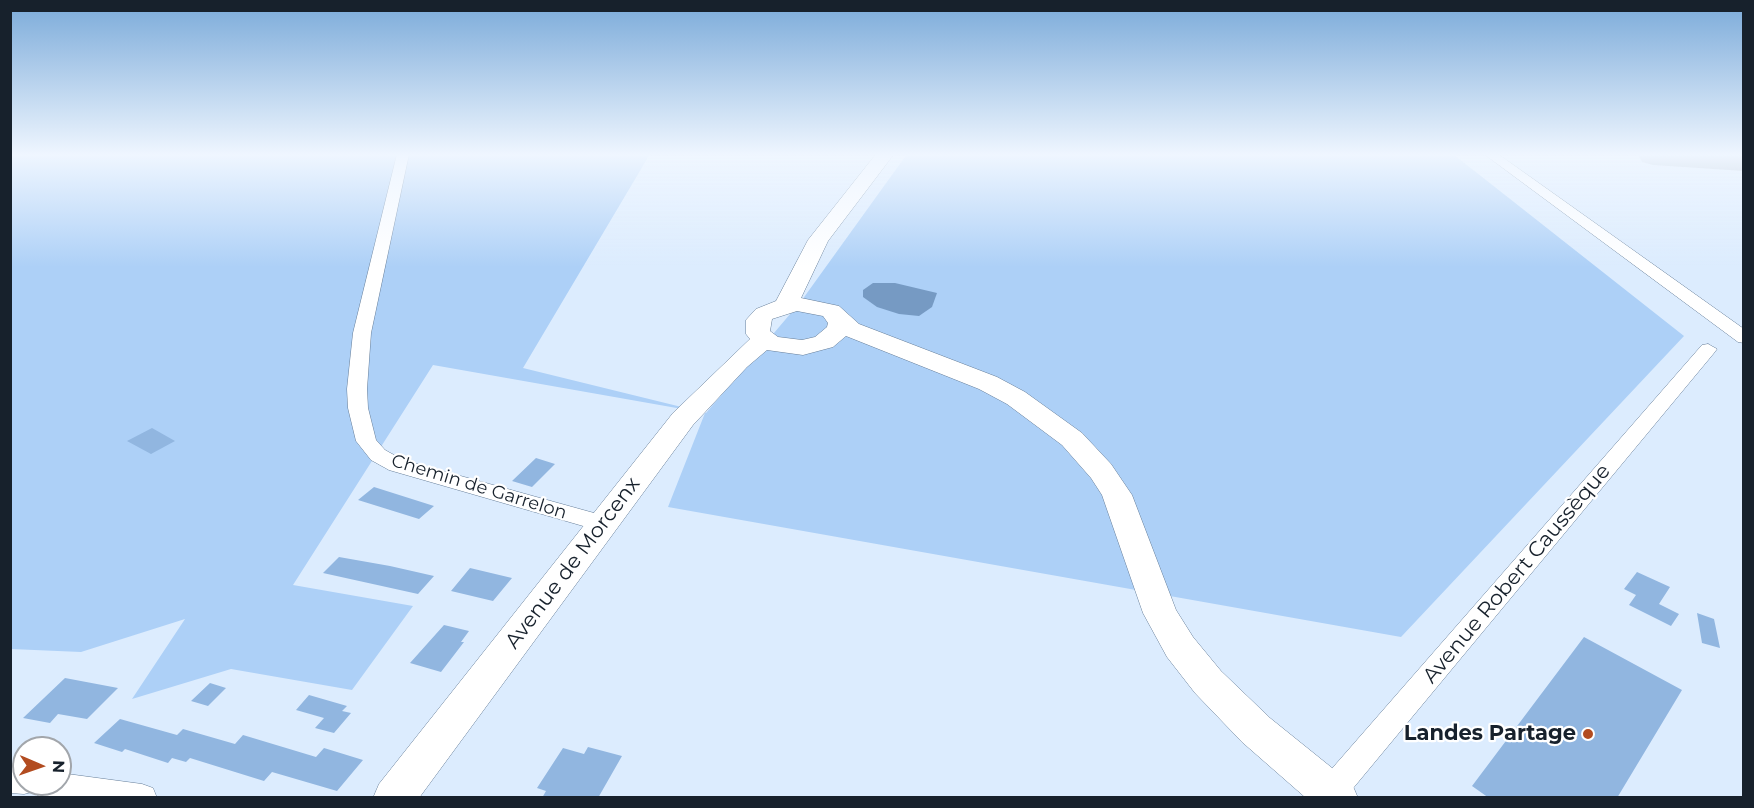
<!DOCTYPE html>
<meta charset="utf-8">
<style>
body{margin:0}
#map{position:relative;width:1754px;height:808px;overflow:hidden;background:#dcecfe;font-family:Montserrat,sans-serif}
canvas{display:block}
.frame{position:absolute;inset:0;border:12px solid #17212c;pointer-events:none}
.north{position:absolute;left:12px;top:736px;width:60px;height:60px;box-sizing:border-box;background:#fff;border:2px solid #a2a6ab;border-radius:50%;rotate:92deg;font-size:16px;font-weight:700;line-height:24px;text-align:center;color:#17212c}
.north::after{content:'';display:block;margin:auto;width:21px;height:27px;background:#b24c20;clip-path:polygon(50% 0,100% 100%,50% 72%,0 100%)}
</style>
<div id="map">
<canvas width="1754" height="808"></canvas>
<div class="frame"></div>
<div class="north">N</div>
</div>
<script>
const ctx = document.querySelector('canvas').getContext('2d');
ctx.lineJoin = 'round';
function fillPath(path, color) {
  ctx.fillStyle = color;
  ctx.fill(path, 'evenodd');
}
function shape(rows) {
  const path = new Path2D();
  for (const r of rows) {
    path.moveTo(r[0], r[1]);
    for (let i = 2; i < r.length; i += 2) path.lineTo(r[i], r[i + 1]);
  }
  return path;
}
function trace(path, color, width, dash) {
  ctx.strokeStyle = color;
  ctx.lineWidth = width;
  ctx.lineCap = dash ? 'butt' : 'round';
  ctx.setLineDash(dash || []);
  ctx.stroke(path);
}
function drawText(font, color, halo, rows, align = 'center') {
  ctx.font = font + ' Montserrat,sans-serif';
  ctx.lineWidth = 4.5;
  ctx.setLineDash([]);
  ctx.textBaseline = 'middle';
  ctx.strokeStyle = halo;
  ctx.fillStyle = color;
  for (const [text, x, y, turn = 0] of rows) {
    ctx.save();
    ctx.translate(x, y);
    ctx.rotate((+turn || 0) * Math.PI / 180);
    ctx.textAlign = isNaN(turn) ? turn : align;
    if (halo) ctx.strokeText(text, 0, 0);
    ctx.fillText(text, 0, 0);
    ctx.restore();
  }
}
fillPath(shape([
 [11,154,650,154,523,368,706,413,802,300,907,154,1453,154,1684,336,1401,637,668,507,705,413,433,365,293,585,413,606,352,690,231,669,132,699,185,619,81,652,11,649]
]), '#add0f7');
fillPath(shape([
 [873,283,895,283,937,293,932,307,919,316,899,314,877,307,863,297,863,290]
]), '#769ac3');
fillPath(shape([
 [1638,154,1744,154,1744,171,1653,165,1642,162,1638,154]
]), '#a5b4c4');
fillPath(shape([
 [152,428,175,441,151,454,127,441],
 [536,458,555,464,532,487,512,481],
 [374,487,434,506,419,519,358,500],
 [339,557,390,566,434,576,418,594,323,573],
 [470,568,512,578,493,601,451,591],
 [1637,572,1670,587,1659,604,1679,614,1671,626,1629,605,1636,595,1624,589],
 [1697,613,1714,619,1720,648,1702,643],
 [444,625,469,631,461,642,464,642,441,672,410,663],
 [1584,637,1682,690,1617,798,1489,798,1472,786],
 [65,678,118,688,87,719,58,714,50,723,23,718],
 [210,683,226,688,208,706,191,701],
 [309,695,347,706,342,711,351,713,334,733,315,728,324,718,296,710],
 [120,719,177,735,183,729,235,744,243,735,316,757,324,748,363,760,337,791,272,772,264,781,190,758,186,762,172,758,168,763,125,749,122,752,94,743],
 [588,747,622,756,598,798,542,798,546,791,537,788,563,748,584,754]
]), '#91b6e0');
const minor = shape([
 [397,154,409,154,371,333,367,389,368,408,376,440,385,450,403,460,612,518,615,524,612,530,604,532,389,470,371,460,356,441,348,408,347,389,353,333,397,154],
 [1484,154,1498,154,1744,329,1744,343,1738,342,1484,154],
 [1708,344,1717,349,1714,353,1345,798,1311,798,1315,788,1702,345,1708,344],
 [10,767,24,768,24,784,60,784,60,773,142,784,153,788,157,798,43,798,32,792,24,794,10,793,10,767]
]);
const secondary = shape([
 [876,154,894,154,828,241,801,298,839,306,859,324,997,377,1025,392,1082,433,1111,464,1132,495,1176,610,1193,637,1221,671,1270,718,1352,784,1358,798,1306,798,1242,742,1195,693,1167,657,1143,613,1102,495,1091,478,1062,445,1007,404,979,389,846,336,833,347,803,355,767,350,747,367,693,425,419,798,373,798,379,784,673,413,750,339,746,334,746,320,756,309,776,301,808,240,876,154],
 [797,311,823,316,828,323,827,327,815,337,802,340,778,337,770,331,772,319,797,311]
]);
trace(minor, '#667e99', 1);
trace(secondary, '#667e99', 1);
fillPath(minor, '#fff');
fillPath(secondary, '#fff');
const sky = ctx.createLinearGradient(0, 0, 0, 267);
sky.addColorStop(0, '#7aaad9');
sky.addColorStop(0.58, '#eff6ff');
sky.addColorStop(1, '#eff6ff00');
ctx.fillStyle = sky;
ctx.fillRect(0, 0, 1754, 267);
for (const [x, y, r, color] of [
 [1588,734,6,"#b24c20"]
]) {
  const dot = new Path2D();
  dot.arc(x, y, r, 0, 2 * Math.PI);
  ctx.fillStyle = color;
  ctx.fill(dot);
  trace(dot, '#fff', 2);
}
drawText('18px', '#17212c', '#fff', [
 ["Chemin de Garrelon",479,487,17]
]);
drawText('21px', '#17212c', '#fff', [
 ["Avenue de Morcenx",573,563,-53],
 ["Avenue Robert Caussèque",1517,574,-50]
]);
drawText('bold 21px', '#17212c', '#fff', [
 ["Landes Partage",1576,734]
], 'right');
</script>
